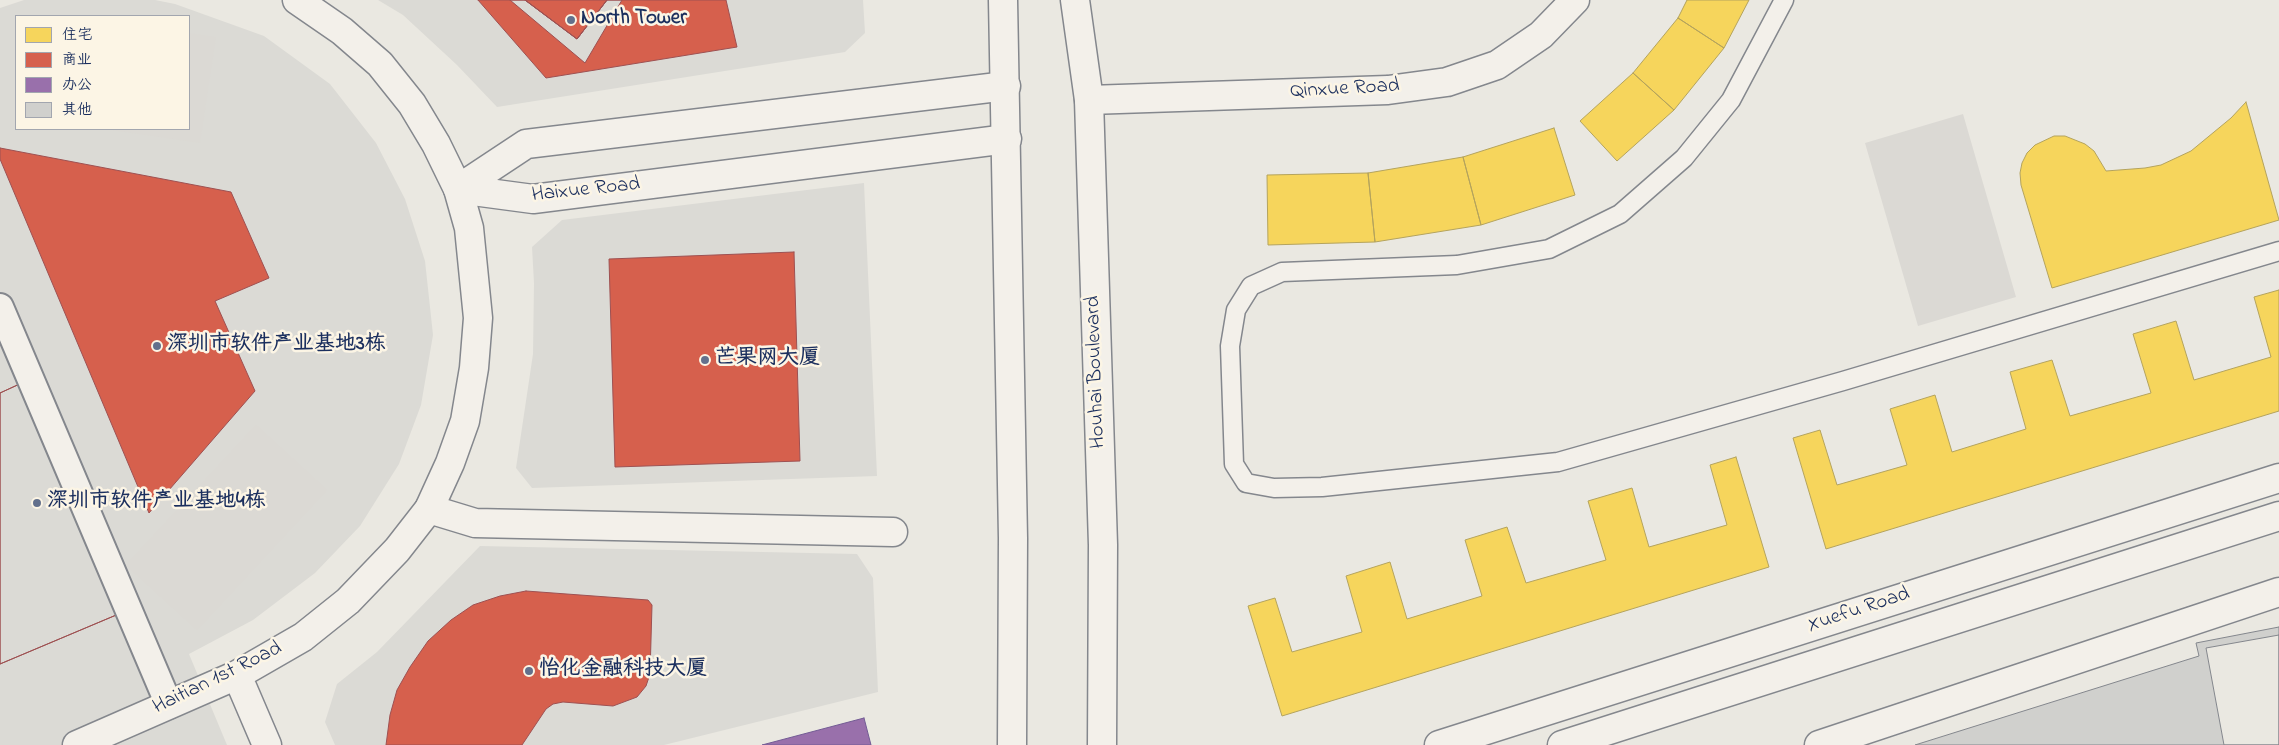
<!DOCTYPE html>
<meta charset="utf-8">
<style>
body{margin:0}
#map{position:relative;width:2279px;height:745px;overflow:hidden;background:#eae8e1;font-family:"Indie Flower","LXGW WenKai TC",sans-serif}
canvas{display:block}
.legend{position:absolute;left:15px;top:15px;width:175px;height:115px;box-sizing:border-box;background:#fcf5e5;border:1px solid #a2a6af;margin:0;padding:6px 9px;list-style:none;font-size:15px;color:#1b2f5e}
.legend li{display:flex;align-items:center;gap:10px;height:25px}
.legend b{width:25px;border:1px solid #a2a6af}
</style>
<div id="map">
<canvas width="2279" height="745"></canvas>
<ul class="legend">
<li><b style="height:14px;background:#f6d55c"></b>住宅</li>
<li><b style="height:14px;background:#d6604d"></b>商业</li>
<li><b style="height:14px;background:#9970ab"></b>办公</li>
<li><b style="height:14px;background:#d0d0cd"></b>其他</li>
</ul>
</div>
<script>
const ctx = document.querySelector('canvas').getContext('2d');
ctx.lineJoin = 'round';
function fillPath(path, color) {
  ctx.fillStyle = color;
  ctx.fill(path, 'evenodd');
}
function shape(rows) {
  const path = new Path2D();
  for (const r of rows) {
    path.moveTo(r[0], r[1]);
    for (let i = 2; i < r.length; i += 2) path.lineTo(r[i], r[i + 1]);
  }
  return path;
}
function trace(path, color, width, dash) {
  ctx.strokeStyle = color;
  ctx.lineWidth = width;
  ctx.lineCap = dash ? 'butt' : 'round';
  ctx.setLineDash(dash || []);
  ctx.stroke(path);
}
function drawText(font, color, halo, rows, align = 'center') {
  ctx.font = font + ' "Indie Flower","LXGW WenKai TC",sans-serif';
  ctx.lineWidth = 5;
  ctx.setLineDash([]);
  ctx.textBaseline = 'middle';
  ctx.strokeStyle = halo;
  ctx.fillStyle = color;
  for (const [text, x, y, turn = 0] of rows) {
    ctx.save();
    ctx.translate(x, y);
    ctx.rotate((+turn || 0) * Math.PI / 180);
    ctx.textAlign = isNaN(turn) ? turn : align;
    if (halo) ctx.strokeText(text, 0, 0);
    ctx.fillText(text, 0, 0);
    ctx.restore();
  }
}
fillPath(shape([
 [24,0,155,0,175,4,264,36,330,84,376,143,405,199,425,261,433,335,421,405,399,464,360,526,315,573,253,620,189,654,227,745,0,745,0,8],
 [16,16,189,16,189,129,16,129],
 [378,0,863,0,865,33,845,52,497,107,457,65,403,15],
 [864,183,877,476,532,488,516,468,533,354,534,283,532,247,562,220],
 [480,546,857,554,873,578,878,692,664,745,335,745,325,722,337,684,377,652]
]), '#dbdad5');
fillPath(shape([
 [189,33,216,37,200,143,104,129,189,129],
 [1963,114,2016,297,1918,326,1865,143],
 [256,425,327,490,197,630,126,565]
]), '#dbd9d4');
const homes = shape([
 [1687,0,1749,0,1724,48,1678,18,1687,0],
 [1678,18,1724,48,1674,110,1633,73,1678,18],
 [1633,73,1674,110,1617,161,1580,121,1633,73],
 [2246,102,2279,220,2052,288,2021,185,2020,173,2022,163,2027,153,2035,145,2054,136,2065,136,2085,144,2094,151,2106,171,2145,168,2161,165,2191,151,2231,118,2246,102],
 [1554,128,1575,195,1481,225,1463,157,1554,128],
 [1463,157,1481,225,1375,242,1368,173,1463,157],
 [1368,173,1375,242,1268,245,1267,175,1368,173],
 [2279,290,2279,411,1826,549,1793,438,1820,430,1837,485,1907,465,1890,409,1935,395,1952,452,2026,429,2010,372,2052,360,2070,416,2151,393,2133,334,2176,321,2194,380,2271,357,2254,297,2279,290],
 [1736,457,1769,567,1282,716,1248,606,1275,598,1292,652,1362,632,1346,576,1390,562,1407,619,1482,596,1465,540,1507,527,1526,583,1606,560,1588,501,1632,488,1649,547,1727,525,1710,465,1736,457]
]);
fillPath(homes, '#f6d55c');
trace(homes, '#b4a35d', 1);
const shops = shape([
 [478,0,525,0,577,39,607,0,726,0,737,47,546,78,478,0],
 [510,0,525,0,577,39,607,0,622,0,585,63,510,0],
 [525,0,607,0,577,39,525,0],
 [0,148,231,192,269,278,215,301,255,391,149,513,0,159,0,148],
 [794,252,800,461,615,467,609,259,794,252],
 [24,382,121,613,0,664,0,393,24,382],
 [24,382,121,613,0,664,0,393,24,382],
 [526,591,648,600,652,605,650,674,646,686,637,697,613,706,563,702,553,704,546,709,522,745,386,745,390,715,397,690,410,667,428,641,451,620,473,605,500,596,526,591]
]);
fillPath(shops, '#d6604d');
trace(shops, '#9e5152', 1);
const offices = shape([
 [864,718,871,745,762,745,864,718]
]);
fillPath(offices, '#9970ab');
trace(offices, '#735c94', 1);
const building = shape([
 [2279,627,2279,745,1915,745,2199,656,2196,643,2279,627],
 [2279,635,2279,745,2224,745,2206,648,2279,635]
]);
fillPath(building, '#d0d0cd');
trace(building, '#84878d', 1);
const service = shape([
 [1784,0,1731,100,1684,158,1620,214,1549,249,1457,265,1282,272,1251,286,1236,310,1230,346,1234,464,1246,483,1274,488,1322,487,1558,462,1843,381,2279,251]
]);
const pedestrian = shape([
 [0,307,169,705]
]);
const minor = shape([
 [1089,100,1388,90,1447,82,1497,65,1541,35,1575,0],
 [458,189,526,144,1006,86],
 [458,189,533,199,1007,139],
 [429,509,475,523,893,532],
 [1819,745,2279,592]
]);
const tertiary = shape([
 [237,675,267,745],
 [77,745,237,675,303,637,348,601,397,550,429,509,450,463,465,421,474,368,478,318,469,228,458,189,436,144,412,104,380,64,342,31,297,0]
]);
const secondary = shape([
 [1439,745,2279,478],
 [1562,745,2279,516]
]);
const primary = shape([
 [1003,0,1013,538,1012,745],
 [1075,0,1089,100,1103,545,1102,745]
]);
trace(service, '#84878d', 21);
trace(pedestrian, '#84878d', 30);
trace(minor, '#84878d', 31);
trace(tertiary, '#84878d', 31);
trace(secondary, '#84878d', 31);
trace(primary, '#84878d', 31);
trace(service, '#f3f0ea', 18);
trace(pedestrian, '#f3f0ea', 26);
trace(minor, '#f3f0ea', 28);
trace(tertiary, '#f3f0ea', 28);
trace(secondary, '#f3f0ea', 28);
trace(primary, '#f3f0ea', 28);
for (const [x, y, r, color] of [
 [571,20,5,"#63708c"],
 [157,346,5,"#63708c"],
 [705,360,5,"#63708c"],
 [37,503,5,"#63708c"],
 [529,671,5,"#63708c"]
]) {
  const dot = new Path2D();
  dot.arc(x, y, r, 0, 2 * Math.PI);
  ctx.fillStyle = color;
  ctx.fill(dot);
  trace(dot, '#fcf5e5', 2);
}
drawText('bold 21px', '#1b2f5e', '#fcf5e5', [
 ["North Tower",581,20],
 ["深圳市软件产业基地3栋",167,346],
 ["芒果网大厦",715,360],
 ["深圳市软件产业基地4栋",47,503],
 ["怡化金融科技大厦",539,671]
], 'left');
drawText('21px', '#1b2f5e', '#fcf5e5', [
 ["Qinxue Road",1345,90,-3],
 ["Haixue Road",586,191,-6],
 ["Houhai Boulevard",1097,372,-92],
 ["Xuefu Road",1859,611,-18],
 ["Haitian 1st Road",218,679,-26]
]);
</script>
